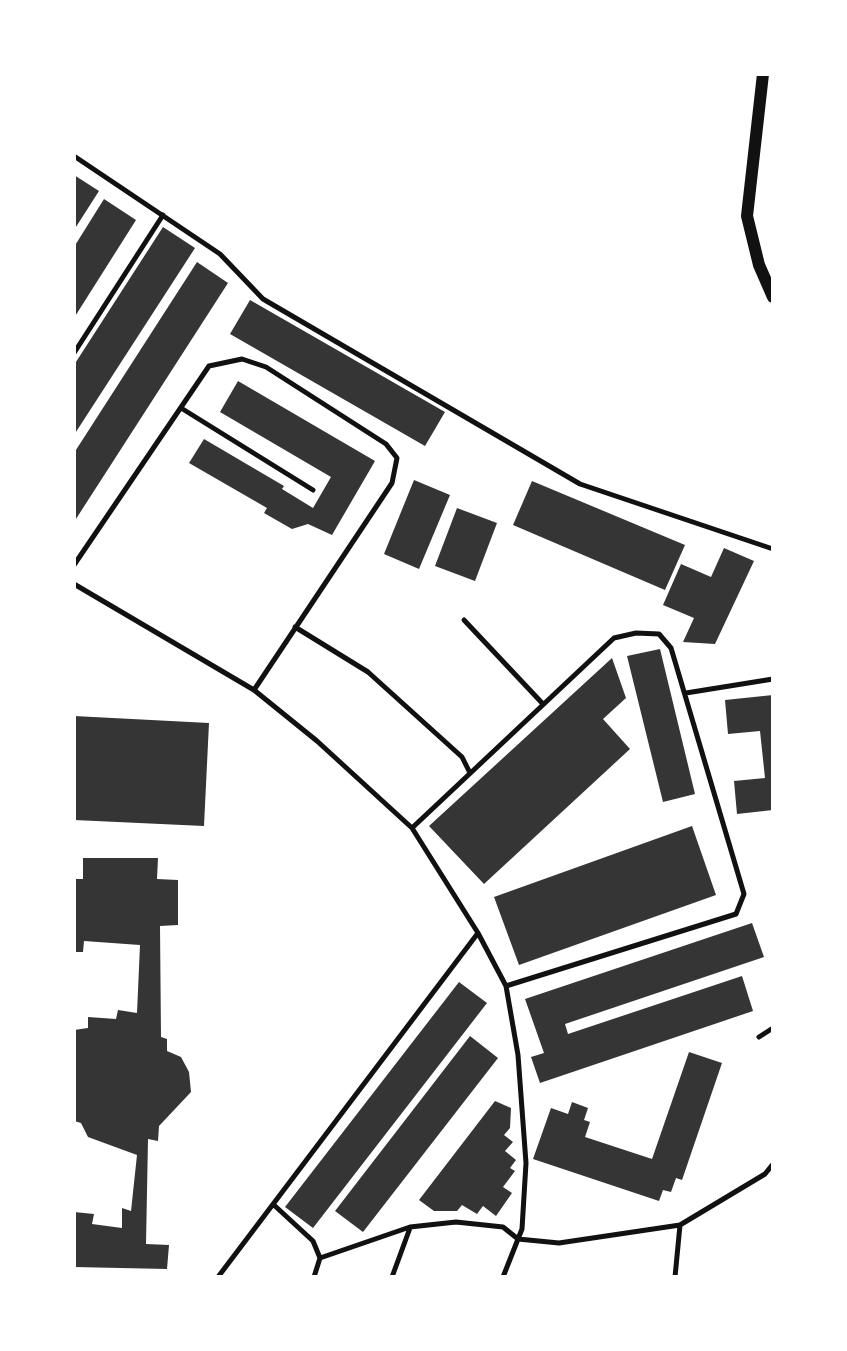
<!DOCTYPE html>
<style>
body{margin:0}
#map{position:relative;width:847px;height:1351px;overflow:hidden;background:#fff;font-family:"Asap Condensed",sans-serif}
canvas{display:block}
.frame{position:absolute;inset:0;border:76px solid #fff;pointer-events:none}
</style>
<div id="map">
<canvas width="847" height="1351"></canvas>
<div class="frame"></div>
</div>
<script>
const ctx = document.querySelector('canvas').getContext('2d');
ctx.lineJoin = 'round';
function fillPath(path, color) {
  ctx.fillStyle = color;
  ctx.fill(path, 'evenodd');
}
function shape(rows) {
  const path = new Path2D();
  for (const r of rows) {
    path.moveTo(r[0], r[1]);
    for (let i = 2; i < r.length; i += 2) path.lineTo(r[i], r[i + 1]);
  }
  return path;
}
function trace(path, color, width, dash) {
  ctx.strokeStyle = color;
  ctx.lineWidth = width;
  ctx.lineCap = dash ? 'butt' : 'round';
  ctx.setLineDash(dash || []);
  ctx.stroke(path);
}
fillPath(shape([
 [74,175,99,191,74,230],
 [104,199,136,220,74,318,74,247],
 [163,227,195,248,74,435,74,365],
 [197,262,228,283,74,522,74,453],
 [250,300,445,412,425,446,230,334],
 [238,381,375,461,332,535,308,524,292,529,264,513,267,508,189,463,204,439,284,486,282,489,313,508,331,477,220,412],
 [414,480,450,495,419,569,384,554],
 [532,481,685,545,665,590,513,525],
 [457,508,497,523,475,581,435,566],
 [724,548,754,561,715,644,683,642,694,618,663,605,681,564,711,577],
 [660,649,695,794,663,802,627,656],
 [612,658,626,698,603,719,630,749,484,884,429,826],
 [773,695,773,810,737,814,734,781,765,778,760,731,728,734,725,700],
 [74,716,209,723,204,826,74,820],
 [692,826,716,895,519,965,494,897],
 [83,858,158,858,157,879,178,880,178,925,160,926,161,1037,167,1039,167,1051,181,1057,189,1072,191,1092,159,1126,158,1141,148,1139,146,1244,169,1245,167,1269,74,1267,74,1212,94,1214,92,1224,122,1228,122,1208,131,1211,137,1155,88,1137,81,1123,74,1121,74,1030,88,1028,88,1017,116,1019,118,1010,137,1013,140,945,84,941,83,952,74,952,74,879,83,879],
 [752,923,764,957,565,1024,568,1034,742,976,753,1011,540,1083,531,1057,544,1053,525,999],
 [459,982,487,1003,313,1228,285,1207],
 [470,1036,498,1058,363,1232,335,1211],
 [689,1052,722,1063,682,1180,676,1178,671,1192,663,1190,659,1201,533,1159,551,1108,568,1114,572,1102,588,1108,584,1120,590,1122,585,1137,652,1159],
 [495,1101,511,1108,510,1128,504,1135,513,1142,505,1151,516,1160,510,1168,515,1171,503,1187,512,1193,496,1216,483,1206,477,1214,462,1205,457,1211,434,1211,419,1200]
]), '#353535');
trace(shape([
 [74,156,220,254,263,299,580,484,773,549],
 [74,353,163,215],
 [181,408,313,490],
 [74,565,209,366,242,359,266,367,386,444,397,458,392,483,254,690],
 [74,584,254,690,317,741,412,828,478,933,506,986,518,1055,526,1163,522,1229,503,1277],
 [464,620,543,704],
 [295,627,368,672,462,757,470,773],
 [686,693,773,679],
 [412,828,614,638,636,633,659,634,671,648,744,894,736,914,506,986],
 [759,1037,773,1028],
 [275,1206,313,1241,320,1258],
 [518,1239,559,1243,680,1225,765,1174,773,1164],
 [218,1277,478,933],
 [314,1277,320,1258,410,1227,456,1222,503,1227,518,1239],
 [392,1277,410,1228],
 [675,1277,680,1225]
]), '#111', 5);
trace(shape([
 [763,74,747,216,759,265,773,297]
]), '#111', 12);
</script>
